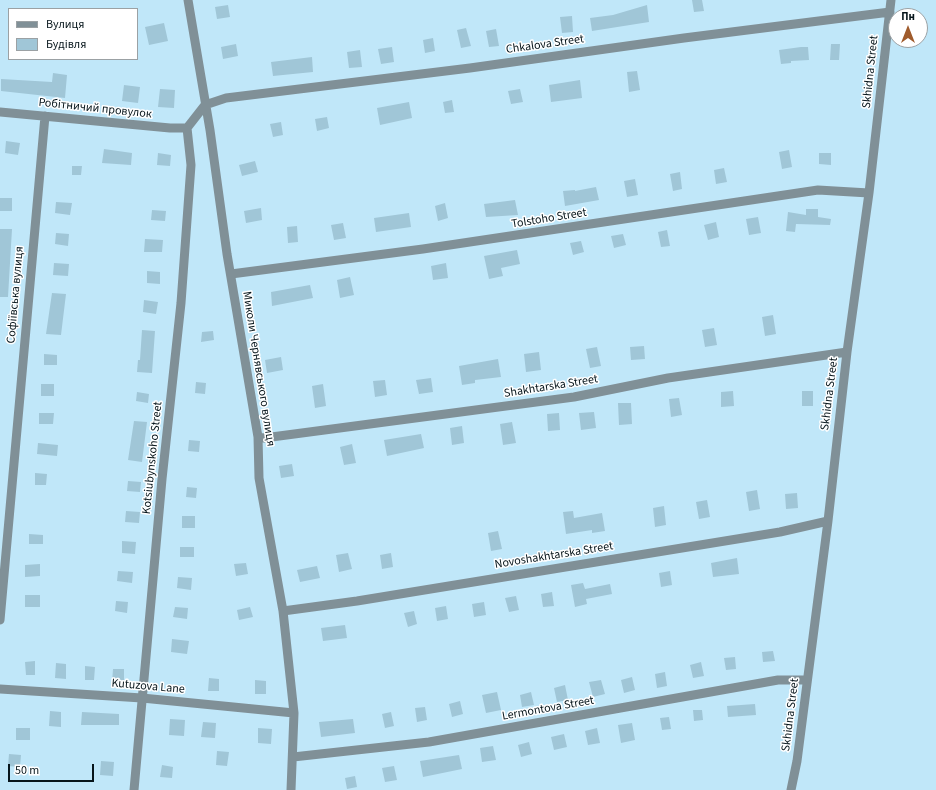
<!DOCTYPE html>
<meta charset="utf-8">
<style>
body{margin:0}
#map{position:relative;width:936px;height:790px;overflow:hidden;background:#c0e7f9;font-family:"Source Sans 3",sans-serif}
canvas{display:block}
.legend{position:absolute;left:8px;top:8px;width:130px;height:52px;box-sizing:border-box;background:#fff;border:1px solid #9ba1a4;margin:0;padding:5px 7px;list-style:none;font-size:12px;color:#06151b}
.legend li{display:flex;align-items:center;gap:8px;height:20px}
.legend b{width:20px;border:1px solid #9ba1a4}
.north{position:absolute;left:888px;top:8px;width:40px;height:40px;box-sizing:border-box;background:#fff;border:1px solid #9ba1a4;border-radius:50%;rotate:0deg;font-size:11px;font-weight:700;line-height:16px;text-align:center;color:#06151b}
.north::after{content:'';display:block;margin:auto;width:14px;height:18px;background:#9f5b2c;clip-path:polygon(50% 0,100% 100%,50% 72%,0 100%)}
.scale{position:absolute;left:8px;top:764px;width:86px;height:18px;box-sizing:border-box;border:2px solid #06151b;border-top:0;padding-left:5px;font-size:12px;line-height:14px;white-space:nowrap;color:#06151b;-webkit-text-stroke:3px #fff;paint-order:stroke}
</style>
<div id="map">
<canvas width="936" height="790"></canvas>
<ul class="legend">
<li><b style="height:5px;background:#809097"></b>Вулиця</li>
<li><b style="height:11px;background:#a0c6d7"></b>Будівля</li>
</ul>
<div class="north">Пн</div>
<div class="scale">50 m</div>
</div>
<script>
const ctx = document.querySelector('canvas').getContext('2d');
ctx.lineJoin = 'round';
function fillPath(path, color) {
  ctx.fillStyle = color;
  ctx.fill(path, 'evenodd');
}
function shape(rows) {
  const path = new Path2D();
  for (const r of rows) {
    path.moveTo(r[0], r[1]);
    for (let i = 2; i < r.length; i += 2) path.lineTo(r[i], r[i + 1]);
  }
  return path;
}
function trace(path, color, width, dash) {
  ctx.strokeStyle = color;
  ctx.lineWidth = width;
  ctx.lineCap = dash ? 'butt' : 'round';
  ctx.setLineDash(dash || []);
  ctx.stroke(path);
}
function drawText(font, color, halo, rows, align = 'center') {
  ctx.font = font + ' "Source Sans 3",sans-serif';
  ctx.lineWidth = 3;
  ctx.setLineDash([]);
  ctx.textBaseline = 'middle';
  ctx.strokeStyle = halo;
  ctx.fillStyle = color;
  for (const [text, x, y, turn = 0] of rows) {
    ctx.save();
    ctx.translate(x, y);
    ctx.rotate((+turn || 0) * Math.PI / 180);
    ctx.textAlign = isNaN(turn) ? turn : align;
    if (halo) ctx.strokeText(text, 0, 0);
    ctx.fillText(text, 0, 0);
    ctx.restore();
  }
}
fillPath(shape([
 [692,0,702,0,704,11,694,12],
 [228,5,230,17,217,19,215,7],
 [647,5,649,22,592,31,590,18,613,15],
 [572,16,573,32,562,33,560,17],
 [164,23,168,41,149,45,145,27],
 [466,28,471,46,461,48,457,30],
 [496,29,499,46,489,47,486,31],
 [433,38,435,51,425,53,423,40],
 [236,44,238,56,223,59,221,47],
 [831,44,840,44,839,60,830,60],
 [392,47,394,62,381,64,378,49],
 [801,47,808,47,809,60,791,61,791,63,781,64,779,50],
 [360,50,362,67,349,68,347,52],
 [312,57,313,72,273,76,271,62],
 [637,71,640,90,629,92,627,72],
 [53,73,67,75,65,98,1,91,1,79,52,82],
 [580,80,582,98,551,102,549,85],
 [124,85,140,87,138,103,122,101],
 [160,89,175,90,174,108,158,107],
 [520,89,523,102,511,104,508,91],
 [452,100,454,112,445,113,443,102],
 [409,102,412,118,380,125,377,108],
 [327,117,329,128,317,131,315,119],
 [281,122,283,135,273,137,270,124],
 [6,141,20,143,18,155,5,153],
 [104,149,132,153,131,165,102,163],
 [789,150,792,167,782,169,779,152],
 [158,153,171,155,170,166,157,165],
 [819,153,831,153,831,165,819,164],
 [255,161,258,172,242,176,239,165],
 [72,166,82,166,81,175,72,175],
 [724,168,727,182,716,184,714,170],
 [680,172,682,189,673,191,670,174],
 [635,179,638,195,627,197,624,181],
 [596,187,599,200,565,206,563,191,575,190,575,191],
 [0,198,12,198,12,211,0,211],
 [515,200,518,215,486,217,484,204],
 [56,202,72,203,70,215,55,213],
 [445,203,448,218,438,221,435,206],
 [261,208,262,220,246,223,244,211],
 [806,209,818,209,818,217,831,219,830,225,796,224,795,232,786,231,788,212,806,215],
 [152,210,166,211,165,221,151,220],
 [409,213,411,227,376,232,374,218],
 [758,217,761,233,749,235,746,219],
 [716,222,719,237,708,240,704,225],
 [343,223,346,238,334,240,331,225],
 [297,226,298,242,288,243,287,227],
 [0,229,12,229,8,297,0,297],
 [667,230,670,246,661,247,658,232],
 [56,233,69,234,68,246,55,244],
 [623,234,626,245,614,248,611,236],
 [145,239,163,240,162,252,144,252],
 [581,241,584,252,573,255,570,243],
 [517,250,520,264,501,268,503,276,489,279,484,256],
 [54,263,69,264,68,276,53,275],
 [446,263,448,278,433,280,431,266],
 [147,271,160,272,160,284,147,283],
 [350,277,354,295,340,298,337,280],
 [310,285,313,298,272,306,271,292],
 [52,293,66,294,61,335,46,334],
 [144,300,158,302,156,314,143,312],
 [773,315,776,334,765,336,762,317],
 [714,328,717,345,705,347,702,330],
 [142,330,155,331,152,373,137,372,138,360,140,360],
 [213,331,214,340,201,342,202,332],
 [644,346,645,359,631,360,630,347],
 [597,347,601,366,590,368,586,349],
 [539,352,541,370,526,372,524,354],
 [44,354,57,355,57,365,44,365],
 [281,357,283,370,267,373,265,360],
 [498,359,501,377,475,380,475,383,462,385,459,366],
 [431,378,433,392,419,394,416,380],
 [385,380,387,395,375,397,373,381],
 [196,382,206,383,205,394,195,393],
 [41,384,54,384,54,396,41,396],
 [323,384,326,406,315,408,312,386],
 [733,391,734,406,721,407,721,392],
 [802,391,813,391,813,406,802,406],
 [137,392,149,394,148,403,136,401],
 [679,398,682,415,671,417,669,399],
 [618,403,631,403,632,424,619,425],
 [594,412,596,428,581,430,579,413],
 [39,413,54,413,53,424,39,424],
 [559,413,560,430,548,431,547,414],
 [134,421,147,422,142,462,128,460],
 [512,422,516,443,503,445,500,424],
 [462,426,464,443,452,445,450,428],
 [421,434,424,448,387,456,384,440],
 [189,440,200,441,199,452,188,451],
 [38,443,58,445,57,456,37,454],
 [352,444,356,463,344,465,340,447],
 [292,464,294,476,281,478,279,466],
 [35,473,47,474,46,485,35,485],
 [128,481,141,482,140,492,127,491],
 [187,487,197,488,196,498,186,497],
 [757,490,760,509,749,511,746,492],
 [797,493,798,508,786,509,785,494],
 [707,500,710,517,699,519,696,502],
 [664,506,666,525,655,527,653,508],
 [126,511,140,512,139,523,125,522],
 [573,511,574,518,602,513,605,531,592,533,592,530,566,534,563,512],
 [182,516,195,516,195,528,182,528],
 [498,531,502,549,491,551,488,533],
 [29,534,43,535,43,544,29,544],
 [122,541,136,542,135,554,122,553],
 [180,547,194,547,194,557,180,557],
 [348,553,352,569,339,572,336,555],
 [391,553,393,567,382,569,380,555],
 [737,558,739,574,713,577,711,563],
 [246,563,248,574,236,576,234,564],
 [40,564,40,576,25,577,25,565],
 [317,566,320,578,300,582,297,570],
 [118,571,133,572,132,583,117,581],
 [670,571,672,585,661,587,659,573],
 [178,577,192,578,191,590,177,588],
 [583,583,585,589,610,584,612,594,586,599,587,604,575,607,571,585],
 [552,592,554,606,543,607,541,594],
 [25,595,40,595,40,607,25,607],
 [516,596,519,610,509,612,505,598],
 [116,601,128,602,127,613,115,611],
 [484,602,486,615,474,617,472,604],
 [446,606,448,619,437,621,435,608],
 [175,607,188,608,187,619,173,617],
 [250,607,253,617,239,620,237,610],
 [414,611,417,624,408,627,404,613],
 [345,625,347,638,323,641,321,628],
 [172,639,189,641,187,654,171,652],
 [773,651,775,661,763,662,762,652],
 [735,657,736,669,726,670,724,658],
 [35,661,35,675,26,675,25,662],
 [701,662,704,676,693,678,690,665],
 [56,663,66,664,66,679,55,678],
 [85,666,95,667,94,680,85,680],
 [113,669,124,669,124,683,112,683],
 [665,672,667,686,657,688,655,674],
 [632,677,635,690,624,693,621,680],
 [209,678,219,679,219,691,208,691],
 [255,680,266,681,266,694,255,694],
 [601,680,605,694,593,697,589,682],
 [565,685,568,700,557,702,554,688],
 [497,692,501,710,486,713,482,695],
 [531,692,534,705,522,707,520,695],
 [460,701,463,714,452,717,449,704],
 [755,704,756,715,728,717,727,706],
 [425,707,427,720,417,722,415,708],
 [693,710,702,710,703,720,694,721],
 [50,711,61,712,61,727,49,726],
 [82,712,119,714,119,725,81,725],
 [391,712,394,726,385,728,382,714],
 [669,717,671,729,662,730,660,718],
 [170,719,185,720,184,736,169,735],
 [353,719,355,733,321,737,319,722],
 [203,722,216,723,215,738,201,737],
 [632,723,635,740,621,743,618,725],
 [16,728,30,728,30,740,16,740],
 [258,728,272,729,271,744,258,743],
 [597,728,600,743,588,745,585,731],
 [564,734,567,747,554,750,551,737],
 [529,742,532,754,521,757,518,745],
 [493,746,496,760,482,762,480,748],
 [217,751,229,752,227,766,216,765],
 [9,754,21,755,20,767,8,766],
 [459,755,462,769,423,777,420,761],
 [101,761,114,762,113,776,100,775],
 [162,765,173,767,172,778,160,777],
 [394,766,397,780,385,782,382,768],
 [355,776,357,787,347,789,345,778]
]), '#a0c6d7');
trace(shape([
 [188,0,210,130,227,254,258,437,259,478,283,611,294,713,291,790],
 [0,112,170,128,187,128],
 [187,128,205,105,226,98,470,68,684,38,890,12],
 [231,274,423,249,818,190,869,193],
 [258,437,264,438,574,397,668,378,847,352],
 [283,611,357,601,780,532,828,521],
 [0,620,45,116],
 [0,689,142,698,294,713],
 [293,757,429,742,778,680,807,680],
 [134,790,162,479,181,303,191,165,187,128],
 [791,790,797,761,828,521,847,352,869,193,891,0]
]), '#809097', 9);
drawText('12px', '#06151b', '#fff', [
 ["Chkalova Street",545,45,-8],
 ["Skhidna Street",871,72,-84],
 ["Робітничий провулок",95,109,6],
 ["Tolstoho Street",549,219,-9],
 ["Софіївська вулиця",16,295,-85],
 ["Миколи Чернявського вулиця",258,369,81],
 ["Shakhtarska Street",551,387,-9],
 ["Skhidna Street",830,394,-83],
 ["Kotsiubynskoho Street",153,458,-84],
 ["Novoshakhtarska Street",554,556,-9],
 ["Kutuzova Lane",148,687,5],
 ["Lermontova Street",548,709,-10],
 ["Skhidna Street",791,715,-83]
]);
</script>
